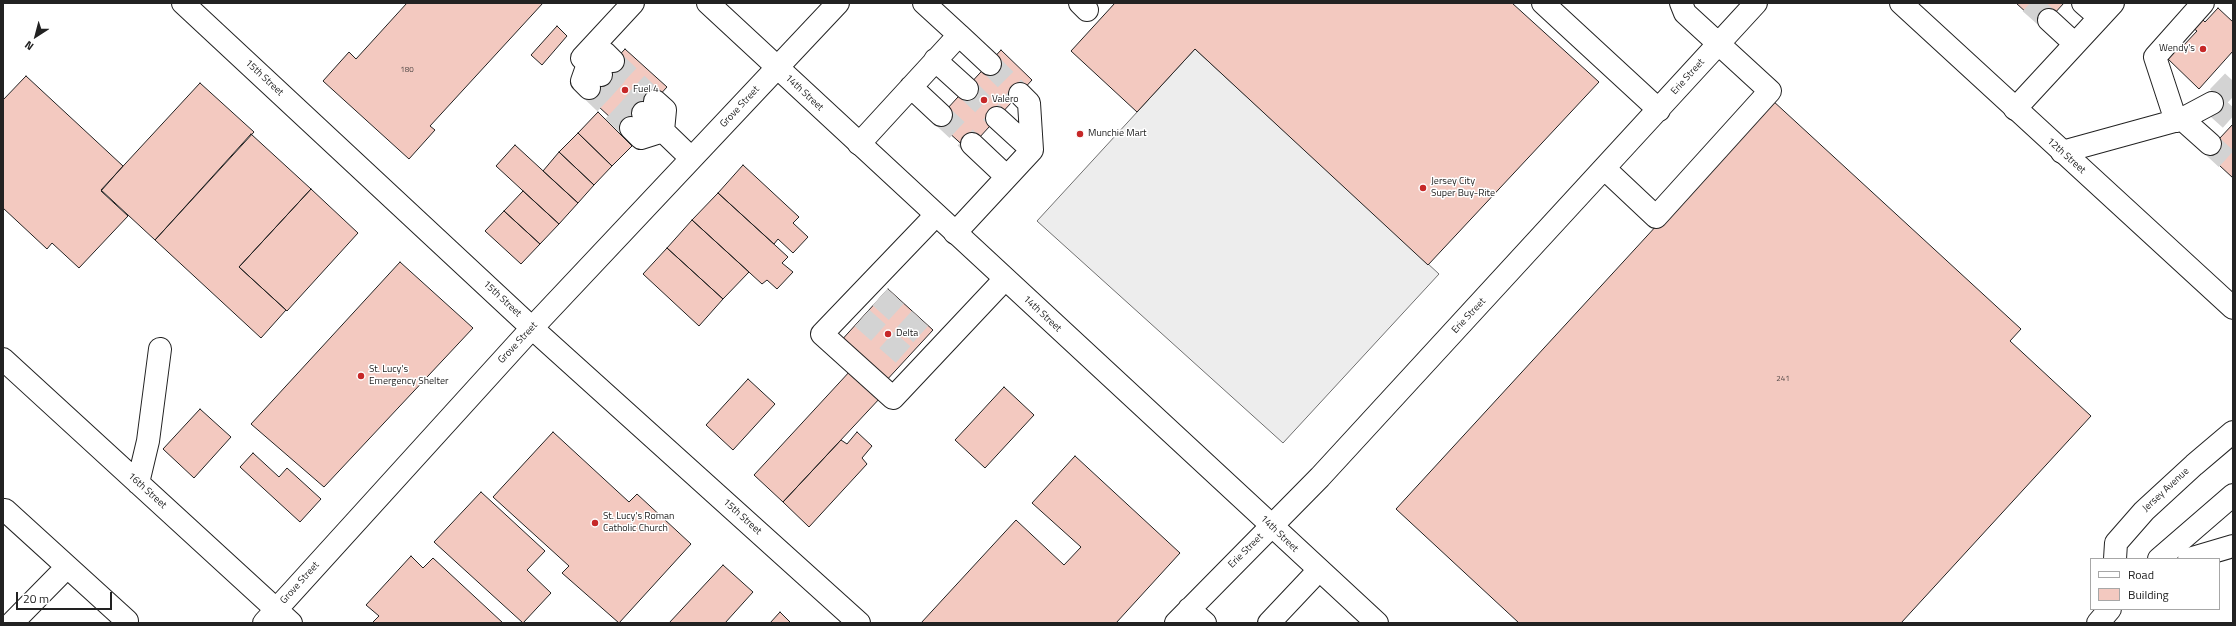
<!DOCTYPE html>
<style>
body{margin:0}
#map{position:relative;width:2236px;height:626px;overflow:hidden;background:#fff;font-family:"Titillium Web",sans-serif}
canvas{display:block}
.frame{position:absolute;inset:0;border:4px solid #222;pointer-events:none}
.legend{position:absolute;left:2090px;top:558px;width:130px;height:52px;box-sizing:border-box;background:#fff;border:1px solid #a7a7a7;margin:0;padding:5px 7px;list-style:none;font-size:12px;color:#222}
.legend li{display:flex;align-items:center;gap:8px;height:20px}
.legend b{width:20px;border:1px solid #a7a7a7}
.north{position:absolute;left:16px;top:16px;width:40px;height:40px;-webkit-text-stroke:3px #fff;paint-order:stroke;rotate:216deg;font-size:11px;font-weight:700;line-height:16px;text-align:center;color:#222}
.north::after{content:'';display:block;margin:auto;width:14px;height:18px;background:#222;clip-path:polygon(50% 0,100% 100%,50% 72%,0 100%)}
.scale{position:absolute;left:16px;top:592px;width:96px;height:18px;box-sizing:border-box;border:2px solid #222;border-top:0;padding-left:5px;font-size:12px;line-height:14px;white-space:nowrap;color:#222;-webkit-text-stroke:3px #fff;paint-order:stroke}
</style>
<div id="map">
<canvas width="2236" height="626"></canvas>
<div class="frame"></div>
<ul class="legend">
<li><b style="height:5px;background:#fff"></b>Road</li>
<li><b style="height:11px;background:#f3c9c0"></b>Building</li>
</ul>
<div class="north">N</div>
<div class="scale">20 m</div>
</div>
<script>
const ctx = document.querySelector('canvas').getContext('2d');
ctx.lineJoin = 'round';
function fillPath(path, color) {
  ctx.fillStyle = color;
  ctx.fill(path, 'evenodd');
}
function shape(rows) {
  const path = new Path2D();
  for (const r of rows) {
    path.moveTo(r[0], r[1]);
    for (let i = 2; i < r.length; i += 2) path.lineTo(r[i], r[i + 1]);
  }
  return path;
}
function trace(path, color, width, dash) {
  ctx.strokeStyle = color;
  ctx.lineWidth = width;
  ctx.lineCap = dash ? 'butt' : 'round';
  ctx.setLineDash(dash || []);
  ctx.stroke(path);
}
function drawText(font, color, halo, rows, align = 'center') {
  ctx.font = font + ' "Titillium Web",sans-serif';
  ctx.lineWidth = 3;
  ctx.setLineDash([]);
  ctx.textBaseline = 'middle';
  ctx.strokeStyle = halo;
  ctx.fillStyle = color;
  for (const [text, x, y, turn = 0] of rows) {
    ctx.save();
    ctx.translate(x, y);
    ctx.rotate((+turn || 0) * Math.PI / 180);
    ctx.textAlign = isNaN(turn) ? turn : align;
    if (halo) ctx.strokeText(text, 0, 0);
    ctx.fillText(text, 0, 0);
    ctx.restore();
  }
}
const parking = shape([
 [1195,49,1439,274,1283,443,1037,221,1195,49]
]);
fillPath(parking, '#ededed');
trace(parking, '#6f6f6f', 1);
const building = shape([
 [407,3,543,3,430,126,435,130,409,159,323,81,349,52,356,59,407,3],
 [1115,3,1512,3,1599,82,1428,265,1195,49,1137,112,1071,51,1115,3],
 [2016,3,2064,3,2042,27,2016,3],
 [2218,8,2233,22,2233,51,2199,89,2166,57,2180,42,2183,46,2197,31,2193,28,2201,18,2205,22,2218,8],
 [557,26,567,36,542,65,531,55,557,26],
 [625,49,667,87,626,132,584,93,625,49],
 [1001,50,1032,80,968,150,936,121,1001,50],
 [26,76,123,166,101,191,128,216,79,268,52,243,47,249,3,208,3,100,26,76],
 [200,83,254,132,155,240,101,190,200,83],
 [1772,100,2021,329,2010,341,2091,416,1901,623,1519,623,1396,509,1772,100],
 [598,112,632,146,612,166,578,133,598,112],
 [2233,124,2233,178,2206,153,2233,124],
 [578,133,612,166,594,185,559,152,578,133],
 [251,134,311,189,239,267,286,310,261,338,155,240,251,134],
 [515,145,578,203,559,224,496,166,515,145],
 [559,152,594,185,578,203,543,171,559,152],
 [743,165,799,217,793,223,808,237,793,253,778,239,774,244,718,193,743,165],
 [311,189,358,233,287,311,239,267,311,189],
 [523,191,559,224,540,244,504,211,523,191],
 [718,193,788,257,782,263,793,272,777,289,767,280,762,284,692,220,718,193],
 [504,211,540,244,521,264,485,231,504,211],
 [692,220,749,272,723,299,667,248,692,220],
 [667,248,723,299,699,326,643,274,667,248],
 [400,262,473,328,324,487,251,424,400,262],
 [888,289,933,330,884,383,839,343,888,289],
 [851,370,881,397,783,502,754,475,851,370],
 [748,379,775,404,733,450,706,425,748,379],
 [1004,387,1034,415,985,468,955,440,1004,387],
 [200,409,231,437,194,478,163,449,200,409],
 [553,432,629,502,637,494,691,544,619,623,562,573,569,566,493,497,553,432],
 [857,432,872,446,862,458,867,464,809,527,783,502,841,440,847,444,857,432],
 [253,453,279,477,287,468,321,499,300,522,240,467,253,453],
 [1075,456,1180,553,1116,623,921,623,1016,520,1064,565,1081,547,1032,503,1075,456],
 [481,492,545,551,527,570,551,593,523,623,434,542,481,492],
 [411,556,423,568,433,558,503,623,372,623,379,616,366,605,411,556],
 [723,565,753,592,725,623,669,623,723,565],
 [780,612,791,623,770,623,780,612]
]);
fillPath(building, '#f3c9c0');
trace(building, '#222', 1);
trace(shape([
 [2030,3,2049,20],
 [613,61,655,101],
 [990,64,1020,94],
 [601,75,643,113],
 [2233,81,2212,103,2233,122],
 [589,88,631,128],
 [967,89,997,118],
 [941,115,972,144],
 [2210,144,2233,165],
 [880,297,925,338],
 [862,318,907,358]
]), '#d3d3d3', 22, [22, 11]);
const minor = shape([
 [183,3,532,328,859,623],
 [1080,3,1087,10],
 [1543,3,1659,110],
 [2083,3,2099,17],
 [2049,20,2075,44],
 [959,35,990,64],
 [935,60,967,89],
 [601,75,582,58,633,3],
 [911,87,941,115],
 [589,88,582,81,588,64,605,53,613,61],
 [655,101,665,110,663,131],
 [2015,109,2113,3],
 [643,113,663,131],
 [997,118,1032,150],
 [2182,119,2210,144],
 [2176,121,2155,57,2203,3],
 [631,128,641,138,663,131,691,158],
 [859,144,959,35,924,3],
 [972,144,1007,177],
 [2062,152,2182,119,2212,103],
 [1605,169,1656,217,1770,91,1685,13,1681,3],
 [936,215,822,334,893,398,1005,279],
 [955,233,1032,150,1029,103,1020,94],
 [3,359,291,623],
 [138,483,148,441,160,349],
 [3,512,5,510,127,621,125,623],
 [2189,559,2233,546],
 [1189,609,1205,623],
 [12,623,67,567],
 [264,623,532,328,838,3],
 [1176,623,1320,477,1756,3],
 [1269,623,1319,570]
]);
const major = shape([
 [2115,559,2116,543,2144,511,2194,465,2233,432],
 [2159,559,2233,495],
 [2098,623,2110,609]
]);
const highway = shape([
 [708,3,1377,623],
 [1901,3,2233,308]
]);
trace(minor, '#222', 24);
trace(major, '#222', 24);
trace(highway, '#222', 24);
trace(minor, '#fff', 22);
trace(major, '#fff', 22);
trace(highway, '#fff', 22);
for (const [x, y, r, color] of [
 [2203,49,4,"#c62828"],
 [625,90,4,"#c62828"],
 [984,100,4,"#c62828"],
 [1080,134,4,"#c62828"],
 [1423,188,4,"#c62828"],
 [888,334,4,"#c62828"],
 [361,376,4,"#c62828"],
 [595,523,4,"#c62828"]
]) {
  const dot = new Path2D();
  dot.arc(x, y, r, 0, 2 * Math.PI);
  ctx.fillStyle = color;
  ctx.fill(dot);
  trace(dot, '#fff', 1.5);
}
drawText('8px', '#564c4a', null, [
 ["180",407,70],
 ["241",1783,379]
]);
drawText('10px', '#222', '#fff', [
 ["Wendy's",2195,49,"right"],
 ["Fuel 4",633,90],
 ["Valero",992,100],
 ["Munchie Mart",1088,134],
 ["Jersey City",1431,182],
 ["Super Buy-Rite",1431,194],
 ["Delta",896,334],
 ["St. Lucy's",369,370],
 ["Emergency Shelter",369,382],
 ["St. Lucy's Roman",603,517],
 ["Catholic Church",603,529]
], 'left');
drawText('10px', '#222', '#fff', [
 ["Erie Street",1688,77,-48],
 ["15th Street",264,78,43],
 ["14th Street",804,93,43],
 ["Grove Street",740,107,-47],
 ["12th Street",2066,156,42],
 ["15th Street",502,299,43],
 ["14th Street",1042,314,43],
 ["Erie Street",1469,316,-47],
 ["Grove Street",518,343,-47],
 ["Jersey Avenue",2166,490,-43],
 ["16th Street",147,491,42],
 ["15th Street",742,517,42],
 ["14th Street",1279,534,44],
 ["Erie Street",1246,551,-45],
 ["Grove Street",300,583,-48]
]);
</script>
